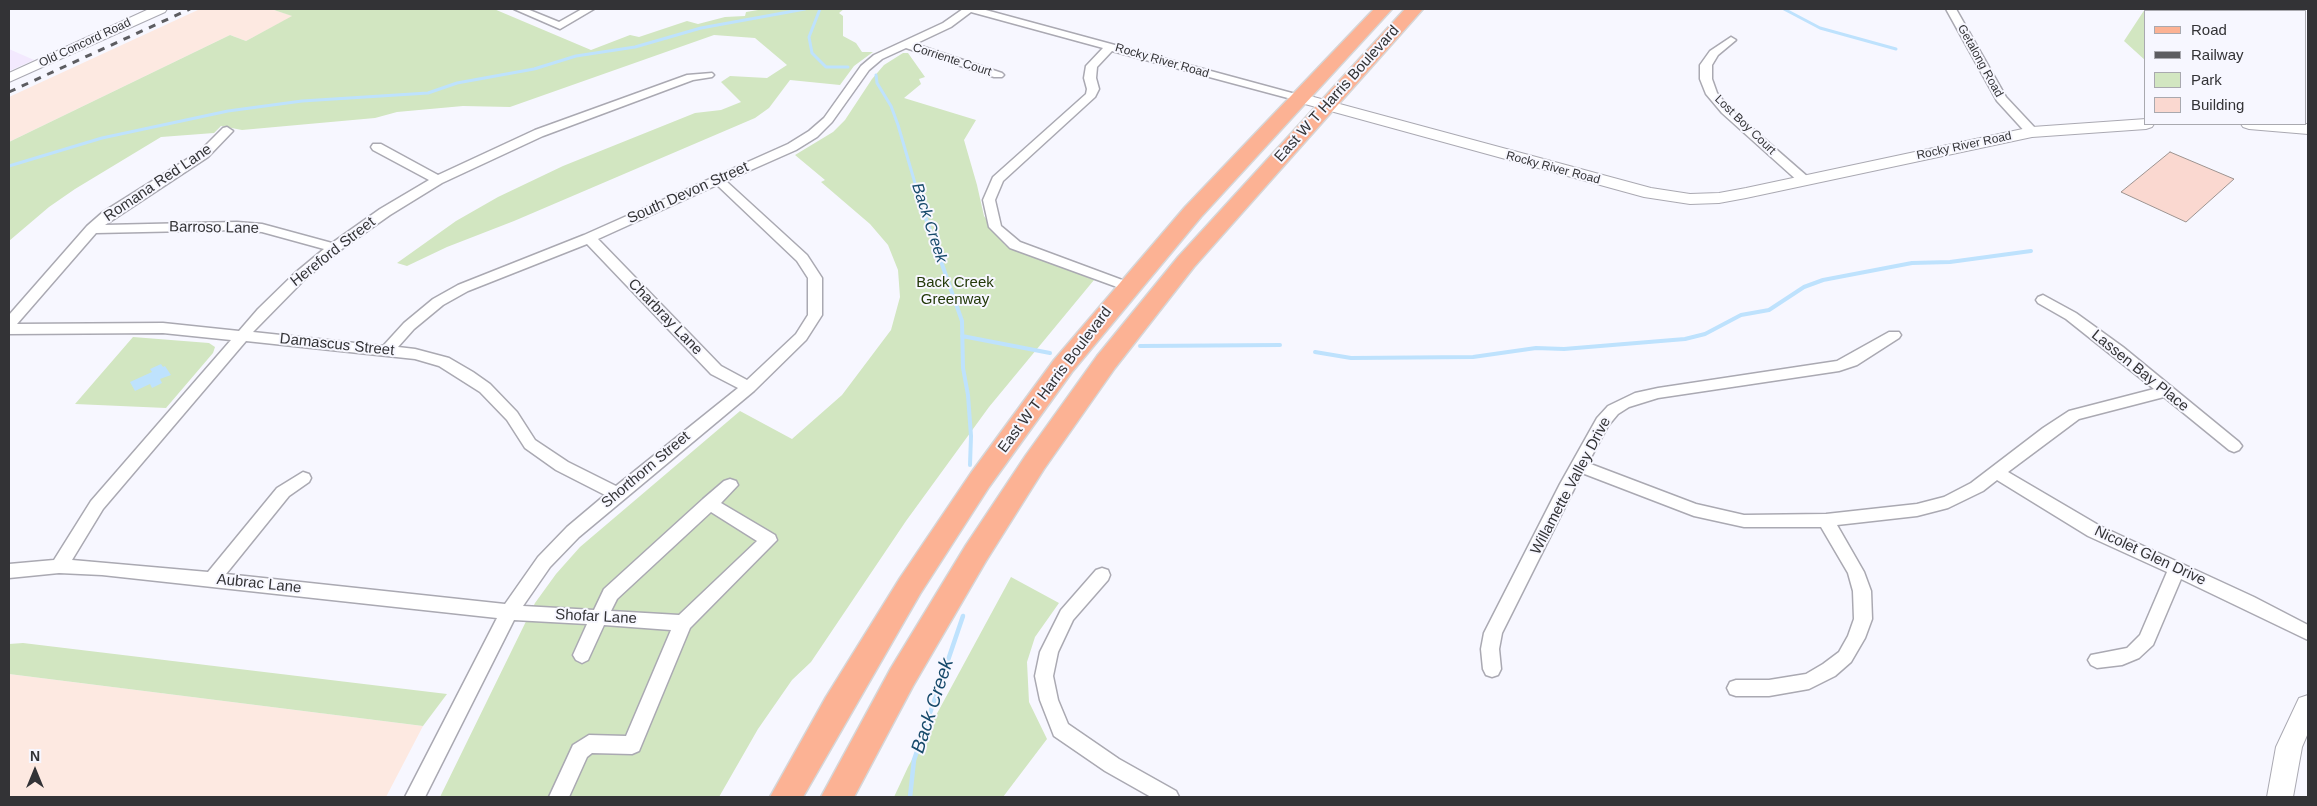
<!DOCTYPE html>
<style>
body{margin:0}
#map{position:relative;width:2317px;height:806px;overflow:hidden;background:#f7f7ff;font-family:Helvetica,sans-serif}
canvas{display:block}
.frame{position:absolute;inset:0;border:10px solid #333336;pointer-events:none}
.legend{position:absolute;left:2144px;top:10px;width:162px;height:115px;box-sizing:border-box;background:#f7f7ff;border:1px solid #a9a9af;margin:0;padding:6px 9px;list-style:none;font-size:15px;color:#333336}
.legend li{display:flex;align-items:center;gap:10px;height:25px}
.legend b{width:25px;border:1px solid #a9a9af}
.north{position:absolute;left:10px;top:746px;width:50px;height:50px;-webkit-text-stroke:4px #f7f7ff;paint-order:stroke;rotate:0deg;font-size:14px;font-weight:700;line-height:20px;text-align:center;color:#333336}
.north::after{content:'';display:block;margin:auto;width:18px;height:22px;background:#333336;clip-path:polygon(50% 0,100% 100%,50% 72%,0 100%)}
</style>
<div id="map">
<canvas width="2317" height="806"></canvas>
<div class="frame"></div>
<ul class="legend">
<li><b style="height:6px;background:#fcb294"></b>Road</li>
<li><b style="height:6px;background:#5d5d61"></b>Railway</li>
<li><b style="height:14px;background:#d2e6c1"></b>Park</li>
<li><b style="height:14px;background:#fad8d0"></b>Building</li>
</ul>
<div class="north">N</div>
</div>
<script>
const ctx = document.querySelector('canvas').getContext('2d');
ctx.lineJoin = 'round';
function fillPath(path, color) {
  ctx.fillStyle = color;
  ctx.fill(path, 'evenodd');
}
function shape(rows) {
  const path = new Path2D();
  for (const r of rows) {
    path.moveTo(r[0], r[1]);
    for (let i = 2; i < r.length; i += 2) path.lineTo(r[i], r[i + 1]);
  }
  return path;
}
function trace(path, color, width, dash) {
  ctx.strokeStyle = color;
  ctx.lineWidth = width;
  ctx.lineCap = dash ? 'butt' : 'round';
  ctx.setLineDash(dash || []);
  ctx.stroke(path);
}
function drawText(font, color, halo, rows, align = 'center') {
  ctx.font = font + ' Helvetica,sans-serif';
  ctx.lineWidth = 4;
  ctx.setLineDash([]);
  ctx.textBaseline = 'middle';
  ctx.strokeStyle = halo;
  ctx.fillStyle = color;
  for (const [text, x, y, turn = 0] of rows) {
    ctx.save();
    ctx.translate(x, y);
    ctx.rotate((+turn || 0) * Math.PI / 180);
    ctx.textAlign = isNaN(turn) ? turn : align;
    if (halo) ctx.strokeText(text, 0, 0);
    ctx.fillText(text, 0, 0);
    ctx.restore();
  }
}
fillPath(shape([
 [200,9,271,9,293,16,246,41,230,35,9,142,9,97],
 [9,674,423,726,386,797,9,797]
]), '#fde9e1');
fillPath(shape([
 [9,49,34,60,9,71]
]), '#f3e9fe');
fillPath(shape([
 [271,9,494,9,591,50,630,35,639,37,687,21,698,24,725,17,745,16,746,12,764,9,844,9,839,13,843,16,843,36,856,43,862,52,873,52,854,66,840,85,790,80,769,108,755,118,514,221,447,247,407,266,397,263,456,221,498,197,563,166,695,113,721,110,741,102,721,82,730,76,767,78,787,65,755,38,714,35,510,107,463,106,397,112,375,118,242,130,221,126,214,133,161,137,75,189,49,207,9,241,9,142,230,35,246,41,292,16],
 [2145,9,2235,9,2223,11,2146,11,2146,61,2124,41],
 [903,53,908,53,925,77,919,79,921,84,904,98,976,120,964,140,977,185,984,216,1005,245,1094,280,989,407,906,521,811,662,792,680,758,729,719,797,440,797,535,603,556,574,580,547,740,411,792,439,842,395,891,330,900,297,898,270,888,245,870,224,821,182,825,180,795,155,833,132,845,120,872,79,884,65],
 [133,337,209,343,215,347,213,353,166,408,75,404],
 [1011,577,1059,603,1035,637,1027,662,1029,702,1047,739,1003,797,894,797,908,767],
 [23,643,447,694,423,726,9,674,9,644]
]), '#d2e6c1');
fillPath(shape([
 [161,364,163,367,165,366,171,375,160,379,162,383,152,388,150,384,135,391,130,382,152,372,150,369]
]), '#bee2fd');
trace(shape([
 [820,9,809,37,812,53,826,67,848,67],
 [1784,9,1820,28,1896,49],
 [876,75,877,83,891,106,898,125,924,214],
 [9,166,102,138,228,111,302,101,428,93,457,83,534,69,576,56,635,47,701,28,805,9]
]), '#bee2fd', 3);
trace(shape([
 [924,213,962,321,963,368,968,395,971,436,970,465],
 [962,336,1050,353],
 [1140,346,1280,345],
 [1315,352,1351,358,1473,357,1536,348,1564,349,1685,339,1705,334,1741,315,1769,310,1804,287,1823,280,1912,263,1950,262,2031,251]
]), '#bee2fd', 4);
trace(shape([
 [910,797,914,760,963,616]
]), '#bee2fd', 4.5);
const building = shape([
 [2170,152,2234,179,2186,222,2121,192,2170,152]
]);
fillPath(building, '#fad8d0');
trace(building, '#9d9390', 1);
const minor = shape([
 [514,9,527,9,559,22,582,9,594,9,560,29,514,9],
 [963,9,982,9,1303,96,1305,98,1299,101,1112,51,1097,67,1096,78,1099,89,1095,97,1003,181,995,200,1001,226,1020,242,1133,284,1135,287,1133,290,1128,291,1010,248,989,227,983,200,993,177,1086,94,1087,89,1084,78,1086,66,1103,48,971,12,951,27,915,44,1002,73,1004,75,1002,77,994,77,906,48,882,59,869,70,832,122,817,137,796,150,726,181,807,255,822,278,822,315,806,340,754,391,579,537,550,567,523,606,594,610,604,589,703,499,724,481,730,479,736,481,738,485,721,503,775,535,777,540,690,628,639,751,632,754,592,753,587,757,569,797,549,797,573,745,589,735,626,736,671,630,604,625,588,660,582,663,576,660,573,655,587,624,514,620,425,797,405,797,497,618,102,575,59,573,9,578,9,564,54,560,91,501,231,340,163,333,9,334,9,315,87,226,103,212,200,151,223,128,227,127,233,131,208,157,105,225,237,222,262,224,332,243,380,209,429,180,373,150,371,147,373,144,381,144,438,175,535,130,687,75,712,73,714,75,712,77,693,80,543,136,442,183,390,215,339,251,305,279,253,332,383,346,404,323,433,299,458,285,584,235,788,144,809,131,824,118,861,66,874,55,943,23,963,9],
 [717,185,797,261,808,278,808,315,796,334,747,380,721,366,598,239,717,185],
 [237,230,262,232,324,249,295,273,258,309,239,331,163,323,17,324,96,233,237,230],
 [587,244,711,374,738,388,616,486,568,462,535,440,517,412,490,384,473,372,449,358,415,349,398,347,414,329,443,305,468,291,587,244],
 [246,341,415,359,439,366,480,392,507,420,525,448,556,470,605,495,567,527,538,557,505,604,226,574,289,496,309,482,311,478,309,474,303,472,277,488,208,572,72,560,103,509,246,341],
 [711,512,757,541,679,615,611,611,617,599,711,512],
 [1946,9,1956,9,2006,97,2036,129,2038,132,2036,135,2028,135,1997,101,1946,9],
 [1731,37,1736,40,1718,55,1712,65,1712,79,1717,93,1730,109,1808,177,1810,180,1808,183,1800,183,1722,113,1706,94,1700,79,1700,65,1710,51,1731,37],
 [2043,295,2076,313,2123,347,2239,442,2242,446,2239,450,2234,452,2229,450,2164,397,2079,419,2008,472,2100,526,2254,597,2308,625,2308,640,2181,579,2153,645,2139,658,2122,665,2097,668,2091,665,2088,660,2091,655,2127,648,2140,635,2167,572,2088,536,1997,480,1983,491,1948,508,1917,516,1837,525,1864,572,1871,591,1872,619,1865,638,1851,662,1835,676,1809,689,1769,696,1736,696,1730,694,1727,688,1730,682,1736,680,1769,680,1806,674,1823,664,1839,652,1848,636,1854,619,1853,591,1848,573,1821,527,1744,527,1694,516,1582,473,1502,633,1499,649,1501,669,1498,675,1492,677,1486,675,1483,669,1481,649,1484,633,1560,484,1597,418,1608,406,1635,393,1658,388,1837,361,1889,332,1899,332,1901,335,1899,338,1857,365,1839,371,1658,398,1629,407,1618,414,1608,426,1588,463,1696,504,1744,515,1826,514,1917,504,1944,497,1971,483,2043,428,2069,411,2154,389,2066,319,2038,303,2036,300,2038,297,2043,295],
 [1102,568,1108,570,1110,575,1108,580,1073,620,1058,652,1053,676,1058,700,1068,724,1119,759,1176,791,1179,797,1151,797,1105,771,1054,736,1040,700,1035,676,1040,652,1061,610,1096,570,1102,568]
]);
const tertiary = shape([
 [149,9,167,9,165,12,9,82,9,73,149,9],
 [1299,93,1651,188,1690,194,1719,193,1746,188,2032,127,2146,119,2146,124,2154,124,2152,127,2146,129,2032,137,1746,198,1719,203,1690,204,1644,197,1294,101,1291,98,1294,95,1299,93],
 [2241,124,2308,124,2308,134,2249,129,2243,127,2241,124],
 [2308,695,2308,733,2302,747,2293,797,2267,797,2276,747,2299,698,2308,695]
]);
const primary = shape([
 [1374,9,1392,9,1201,217,1072,372,989,487,920,594,803,797,770,797,826,697,900,578,971,473,1054,360,1185,207,1374,9],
 [1405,9,1423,9,1194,267,1115,368,1044,469,986,561,913,686,854,797,821,797,891,668,966,545,1026,455,1097,356,1178,257,1405,9]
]);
trace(minor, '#aaa9b2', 3);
trace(tertiary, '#aaa9b2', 2);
trace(primary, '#d6d6d7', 3);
fillPath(minor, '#fff');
fillPath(tertiary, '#fff');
fillPath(primary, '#fcb294');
trace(shape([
 [9,92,190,9]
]), '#5d5d61', 3, [7, 7]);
drawText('12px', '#333336', '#f7f7ff', [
 ["Old Concord Road",85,43,-25],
 ["Corriente Court",952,60,18],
 ["Rocky River Road",1162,61,16],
 ["Getalong Road",1980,61,61],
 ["Lost Boy Court",1745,125,44],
 ["Rocky River Road",1964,146,-12],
 ["Rocky River Road",1553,168,15]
]);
drawText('15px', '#333336', '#f7f7ff', [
 ["East W T Harris Boulevard",1337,94,-48],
 ["Romana Red Lane",158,183,-34],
 ["South Devon Street",688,193,-24],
 ["Barroso Lane",214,228,1],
 ["Hereford Street",333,252,-38],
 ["Charbray Lane",665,317,46],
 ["Damascus Street",337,345,6],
 ["Lassen Bay Place",2140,371,39],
 ["East W T Harris Boulevard",1055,380,-53],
 ["Shorthorn Street",646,470,-40],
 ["Willamette Valley Drive",1571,486,-62],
 ["Nicolet Glen Drive",2150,556,25],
 ["Aubrac Lane",259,584,6],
 ["Shofar Lane",596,617,3]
]);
drawText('15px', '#233909', '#f7f7ff', [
 ["Back Creek",955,283],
 ["Greenway",955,300]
]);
drawText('italic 16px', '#174a6b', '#f7f7ff', [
 ["Back Creek",929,223,72]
]);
drawText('italic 19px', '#174a6b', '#f7f7ff', [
 ["Back Creek",933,706,-72]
]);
</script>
